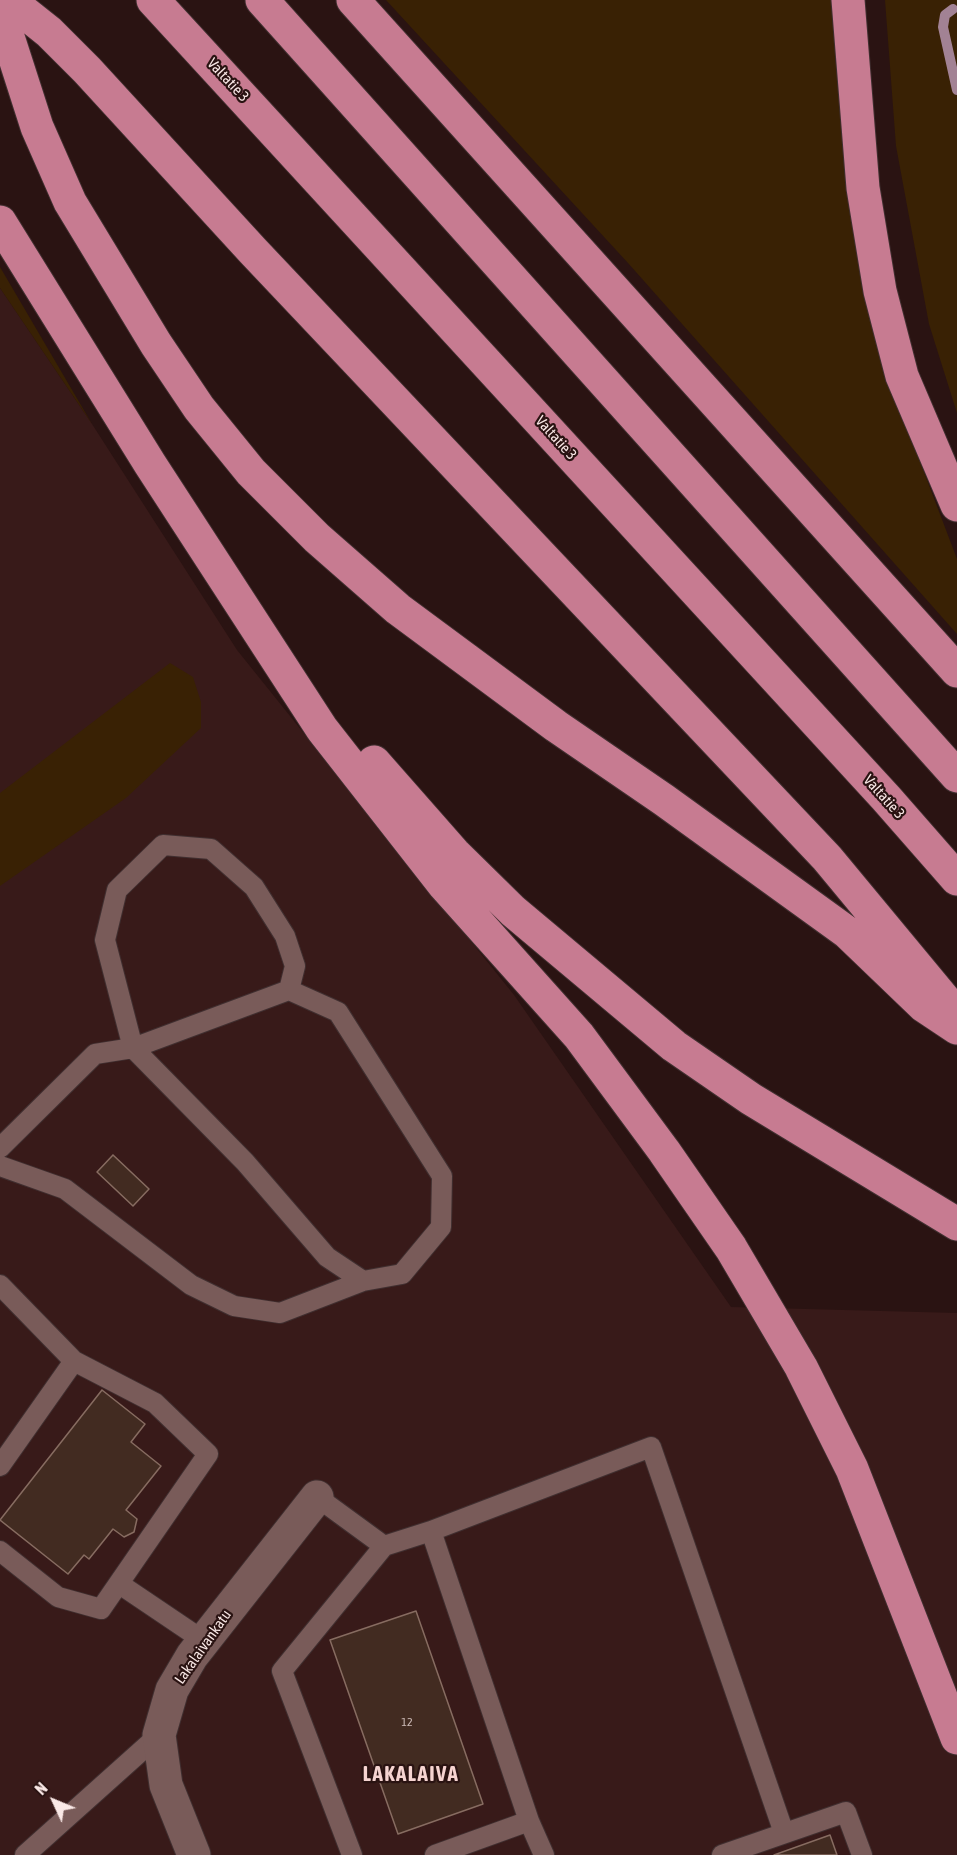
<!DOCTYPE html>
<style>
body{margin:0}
#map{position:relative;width:957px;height:1855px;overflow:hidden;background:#2a1312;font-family:"Asap Condensed",sans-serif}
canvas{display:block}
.north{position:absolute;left:24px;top:1771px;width:60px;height:60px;-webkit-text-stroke:4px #2a1312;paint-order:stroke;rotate:314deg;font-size:16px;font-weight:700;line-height:24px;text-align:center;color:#f9e8e6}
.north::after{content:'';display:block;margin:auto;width:21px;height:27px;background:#f9e8e6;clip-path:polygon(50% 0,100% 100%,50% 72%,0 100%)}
</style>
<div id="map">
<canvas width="957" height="1855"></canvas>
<div class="north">N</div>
</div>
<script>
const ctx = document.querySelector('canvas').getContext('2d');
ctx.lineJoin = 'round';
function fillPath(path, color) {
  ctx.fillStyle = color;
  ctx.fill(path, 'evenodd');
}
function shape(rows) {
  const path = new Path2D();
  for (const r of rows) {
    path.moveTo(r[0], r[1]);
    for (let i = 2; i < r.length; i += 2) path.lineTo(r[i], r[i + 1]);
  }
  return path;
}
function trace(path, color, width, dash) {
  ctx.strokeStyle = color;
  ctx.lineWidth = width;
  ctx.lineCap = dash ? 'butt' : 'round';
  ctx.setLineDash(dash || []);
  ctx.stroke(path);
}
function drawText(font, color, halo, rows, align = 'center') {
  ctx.font = font + ' "Asap Condensed",sans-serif';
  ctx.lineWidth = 4.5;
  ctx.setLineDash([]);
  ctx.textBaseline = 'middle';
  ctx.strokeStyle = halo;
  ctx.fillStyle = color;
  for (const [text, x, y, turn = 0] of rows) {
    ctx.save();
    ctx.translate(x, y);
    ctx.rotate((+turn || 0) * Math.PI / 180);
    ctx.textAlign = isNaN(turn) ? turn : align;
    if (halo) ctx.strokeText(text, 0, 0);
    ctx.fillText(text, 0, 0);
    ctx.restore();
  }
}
fillPath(shape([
 [0,288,92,424,237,650,514,995,731,1307,957,1313,957,1855,0,1855]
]), '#381a19');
fillPath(shape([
 [386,0,834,0,835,57,862,262,891,385,957,559,957,634,628,263],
 [885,0,957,0,957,413,929,324,896,146],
 [0,267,92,424,0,288],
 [170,663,193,677,201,702,201,728,126,798,0,886,0,793]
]), '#392104');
trace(shape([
 [953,9,945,15,943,27,957,90]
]), '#a28294', 10);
const building = shape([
 [113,1155,149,1189,133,1206,97,1172,113,1155],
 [102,1390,145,1424,131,1442,161,1466,126,1510,137,1519,134,1532,124,1537,113,1529,89,1559,84,1555,68,1574,0,1520,102,1390],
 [416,1611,483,1804,398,1834,330,1640,416,1611],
 [830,1835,837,1855,774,1855,830,1835]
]);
fillPath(building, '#422b21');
trace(building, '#876c61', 1.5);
const service = shape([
 [0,1148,95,1054,133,1048,289,990,338,1012,442,1176,441,1227,402,1274,363,1281,327,1257,245,1162,133,1048,105,940,117,890,163,845,211,849,254,887,285,936,295,966,289,990],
 [0,1166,65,1189,191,1285,234,1306,280,1313,363,1281],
 [0,1285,74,1361],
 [0,1466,74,1361,155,1403,208,1454,101,1609,58,1597,0,1551],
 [317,1497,384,1546,431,1531,529,1821],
 [431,1531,651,1447,784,1833],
 [121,1585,204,1641],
 [25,1855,159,1735],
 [352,1855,282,1671,384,1546],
 [435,1855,529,1821,544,1855],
 [722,1855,846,1812,862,1855]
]);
const minor = shape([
 [194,1855,166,1785,159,1735,172,1690,192,1656,317,1497]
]);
const motorway = shape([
 [9,0,49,32,87,70,253,251,827,858,948,1004],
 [153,0,886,798,957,879],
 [262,0,957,776],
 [353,0,957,671],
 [848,0,863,188,880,291,902,376,957,505],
 [0,12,37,127,70,202,156,344,199,408,251,472,317,538,398,609,556,726,664,800,848,933,924,1006,957,1028],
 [0,222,150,464,322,729,444,885,579,1036,664,1151,731,1248,801,1367,852,1469,957,1738],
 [374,762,454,853,513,911,674,1046,751,1099,957,1224]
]);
trace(service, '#402f30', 22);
trace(minor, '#402f30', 35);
trace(motorway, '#402f30', 35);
trace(service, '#795b59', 20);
trace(minor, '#795b59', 33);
trace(motorway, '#c77b91', 33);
drawText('12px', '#cbb9b5', null, [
 ["12",407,1722]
]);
drawText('15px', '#f9e8e6', '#2a1312', [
 ["Valtatie 3",228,80,47],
 ["Valtatie 3",556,438,48],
 ["Valtatie 3",884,797,48],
 ["Lakalaivankatu",203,1647,-55]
]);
ctx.letterSpacing = '1.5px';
drawText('bold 21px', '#f6d4d1', '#2a1312', [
 ["LAKALAIVA",411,1774]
]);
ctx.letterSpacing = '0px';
</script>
